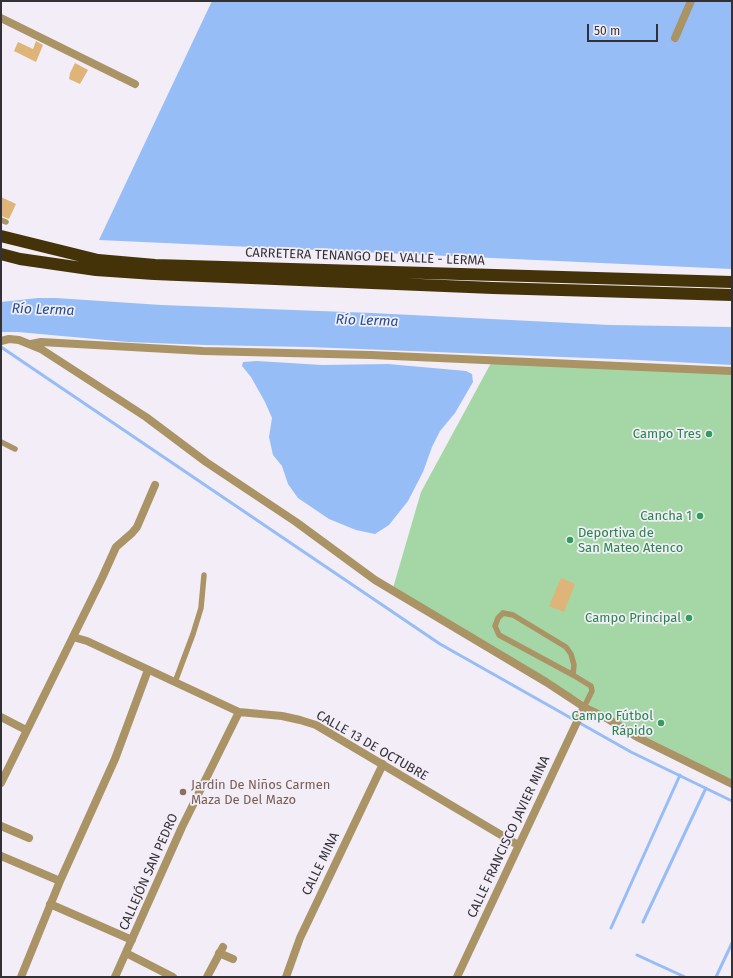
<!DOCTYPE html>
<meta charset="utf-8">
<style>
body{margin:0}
#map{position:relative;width:733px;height:978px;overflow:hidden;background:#f2edf7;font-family:"Fira Sans",sans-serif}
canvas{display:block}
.frame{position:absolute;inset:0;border:2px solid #333135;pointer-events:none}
.scale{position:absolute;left:587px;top:24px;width:71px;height:18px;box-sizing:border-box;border:2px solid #333135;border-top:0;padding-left:5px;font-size:12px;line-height:14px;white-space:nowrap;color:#333135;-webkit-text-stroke:3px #f2edf7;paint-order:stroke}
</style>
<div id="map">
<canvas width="733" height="978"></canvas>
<div class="frame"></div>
<div class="scale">50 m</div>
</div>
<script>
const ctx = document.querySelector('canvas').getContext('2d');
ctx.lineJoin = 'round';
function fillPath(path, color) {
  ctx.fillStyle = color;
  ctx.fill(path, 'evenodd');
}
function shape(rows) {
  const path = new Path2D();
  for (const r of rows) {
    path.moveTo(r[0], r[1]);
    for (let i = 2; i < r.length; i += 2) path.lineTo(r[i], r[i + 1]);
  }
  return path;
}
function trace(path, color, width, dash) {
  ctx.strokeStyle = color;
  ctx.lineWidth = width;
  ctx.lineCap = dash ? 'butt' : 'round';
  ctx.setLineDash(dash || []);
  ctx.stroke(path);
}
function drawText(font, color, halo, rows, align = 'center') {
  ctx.font = font + ' "Fira Sans",sans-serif';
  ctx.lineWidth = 3.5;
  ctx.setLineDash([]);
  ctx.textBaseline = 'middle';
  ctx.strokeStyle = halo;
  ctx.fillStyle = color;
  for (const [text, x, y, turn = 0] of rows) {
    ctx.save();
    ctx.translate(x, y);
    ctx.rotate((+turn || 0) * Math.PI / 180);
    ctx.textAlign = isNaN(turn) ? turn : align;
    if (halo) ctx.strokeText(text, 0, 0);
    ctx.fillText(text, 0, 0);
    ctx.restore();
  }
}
fillPath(shape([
 [491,363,732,374,732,780,626,727,393,588,421,492]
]), '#a5d6a5');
fillPath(shape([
 [212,1,732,1,732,269,99,240],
 [38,298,56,298,161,305,372,313,610,325,732,327,732,365,639,360,309,347,205,345,128,342,18,332,1,332,1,302],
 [257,361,322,365,388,364,466,371,472,374,473,382,455,413,440,431,432,447,423,472,408,501,389,525,375,534,356,530,329,519,298,498,288,484,282,466,273,455,269,437,272,418,265,402,251,377,242,366,243,362]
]), '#96bdf6');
trace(shape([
 [1,347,440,644,631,752,732,801],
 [643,922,706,788],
 [611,928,680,775],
 [637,955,685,977],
 [716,977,732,943]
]), '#96bdf6', 3);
fillPath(shape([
 [36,41,43,45,36,62,14,51,18,42,33,49],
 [75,63,88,70,80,84,69,79,70,73],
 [1,197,16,204,9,219,1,216],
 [561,578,575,584,564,612,549,606]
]), '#dfb478');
trace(shape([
 [1,220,6,222],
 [1,442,15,449],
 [503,613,513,615,566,647,571,654,574,665,573,675,499,635,495,626,498,618,503,613],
 [573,675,591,686,592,691,584,707],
 [175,682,193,634,201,608,204,575]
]), '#aa9365', 5.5);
trace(shape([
 [1,18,135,84],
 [675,38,691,1],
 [1,341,9,339,19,340,41,349,146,417,206,462,296,522,375,580,546,682,584,707,608,719,639,738,732,784],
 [31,344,41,342,203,351,371,355,732,371],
 [73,637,87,641,239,712,282,716,300,720,316,725,518,845],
 [1,717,26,730],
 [1,783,102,578,116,547,132,533,137,527,155,485],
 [1,826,29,838],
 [1,856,60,881],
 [50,904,132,940],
 [126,953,173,977],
 [219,953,233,959],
 [21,977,60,881,115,759,148,670],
 [115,977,182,827,239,712],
 [207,977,223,947],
 [286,977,300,938,383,764],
 [457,977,584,707]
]), '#aa9365', 8);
trace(shape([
 [1,236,98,260,155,265,732,282],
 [1,254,20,259,96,270,154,274,493,288,732,295]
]), '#443309', 12);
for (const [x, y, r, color] of [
 [709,434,4,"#2e9e5b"],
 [700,516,4,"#2e9e5b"],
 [570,540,4,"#2e9e5b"],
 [689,618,4,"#2e9e5b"],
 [661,723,4,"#2e9e5b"],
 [183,792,4,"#8d6e63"]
]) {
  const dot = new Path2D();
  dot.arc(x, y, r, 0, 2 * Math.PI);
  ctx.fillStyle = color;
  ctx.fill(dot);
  trace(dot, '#f2edf7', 1.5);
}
drawText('13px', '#333135', '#f2edf7', [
 ["CARRETERA TENANGO DEL VALLE - LERMA",365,257,2],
 ["CALLE 13 DE OCTUBRE",372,746,30],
 ["CALLE FRANCISCO JAVIER MINA",509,837,-65],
 ["CALLE MINA",321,864,-64],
 ["CALLEJÓN SAN PEDRO",149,872,-66]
]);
drawText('13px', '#27864d', '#f2edf7', [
 ["Campo Tres",701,434],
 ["Cancha 1",692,516],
 ["Deportiva de",578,533,"left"],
 ["San Mateo Atenco",578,548,"left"],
 ["Campo Principal",681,618],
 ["Campo Fútbol",653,716],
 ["Rápido",653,731]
], 'right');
drawText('13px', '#785e54', '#f2edf7', [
 ["Jardin De Niños Carmen",191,785],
 ["Maza De Del Mazo",191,800]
], 'left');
drawText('italic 14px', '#1f4d90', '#f2edf7', [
 ["Río Lerma",43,310,2],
 ["Río Lerma",367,321,2]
]);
</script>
